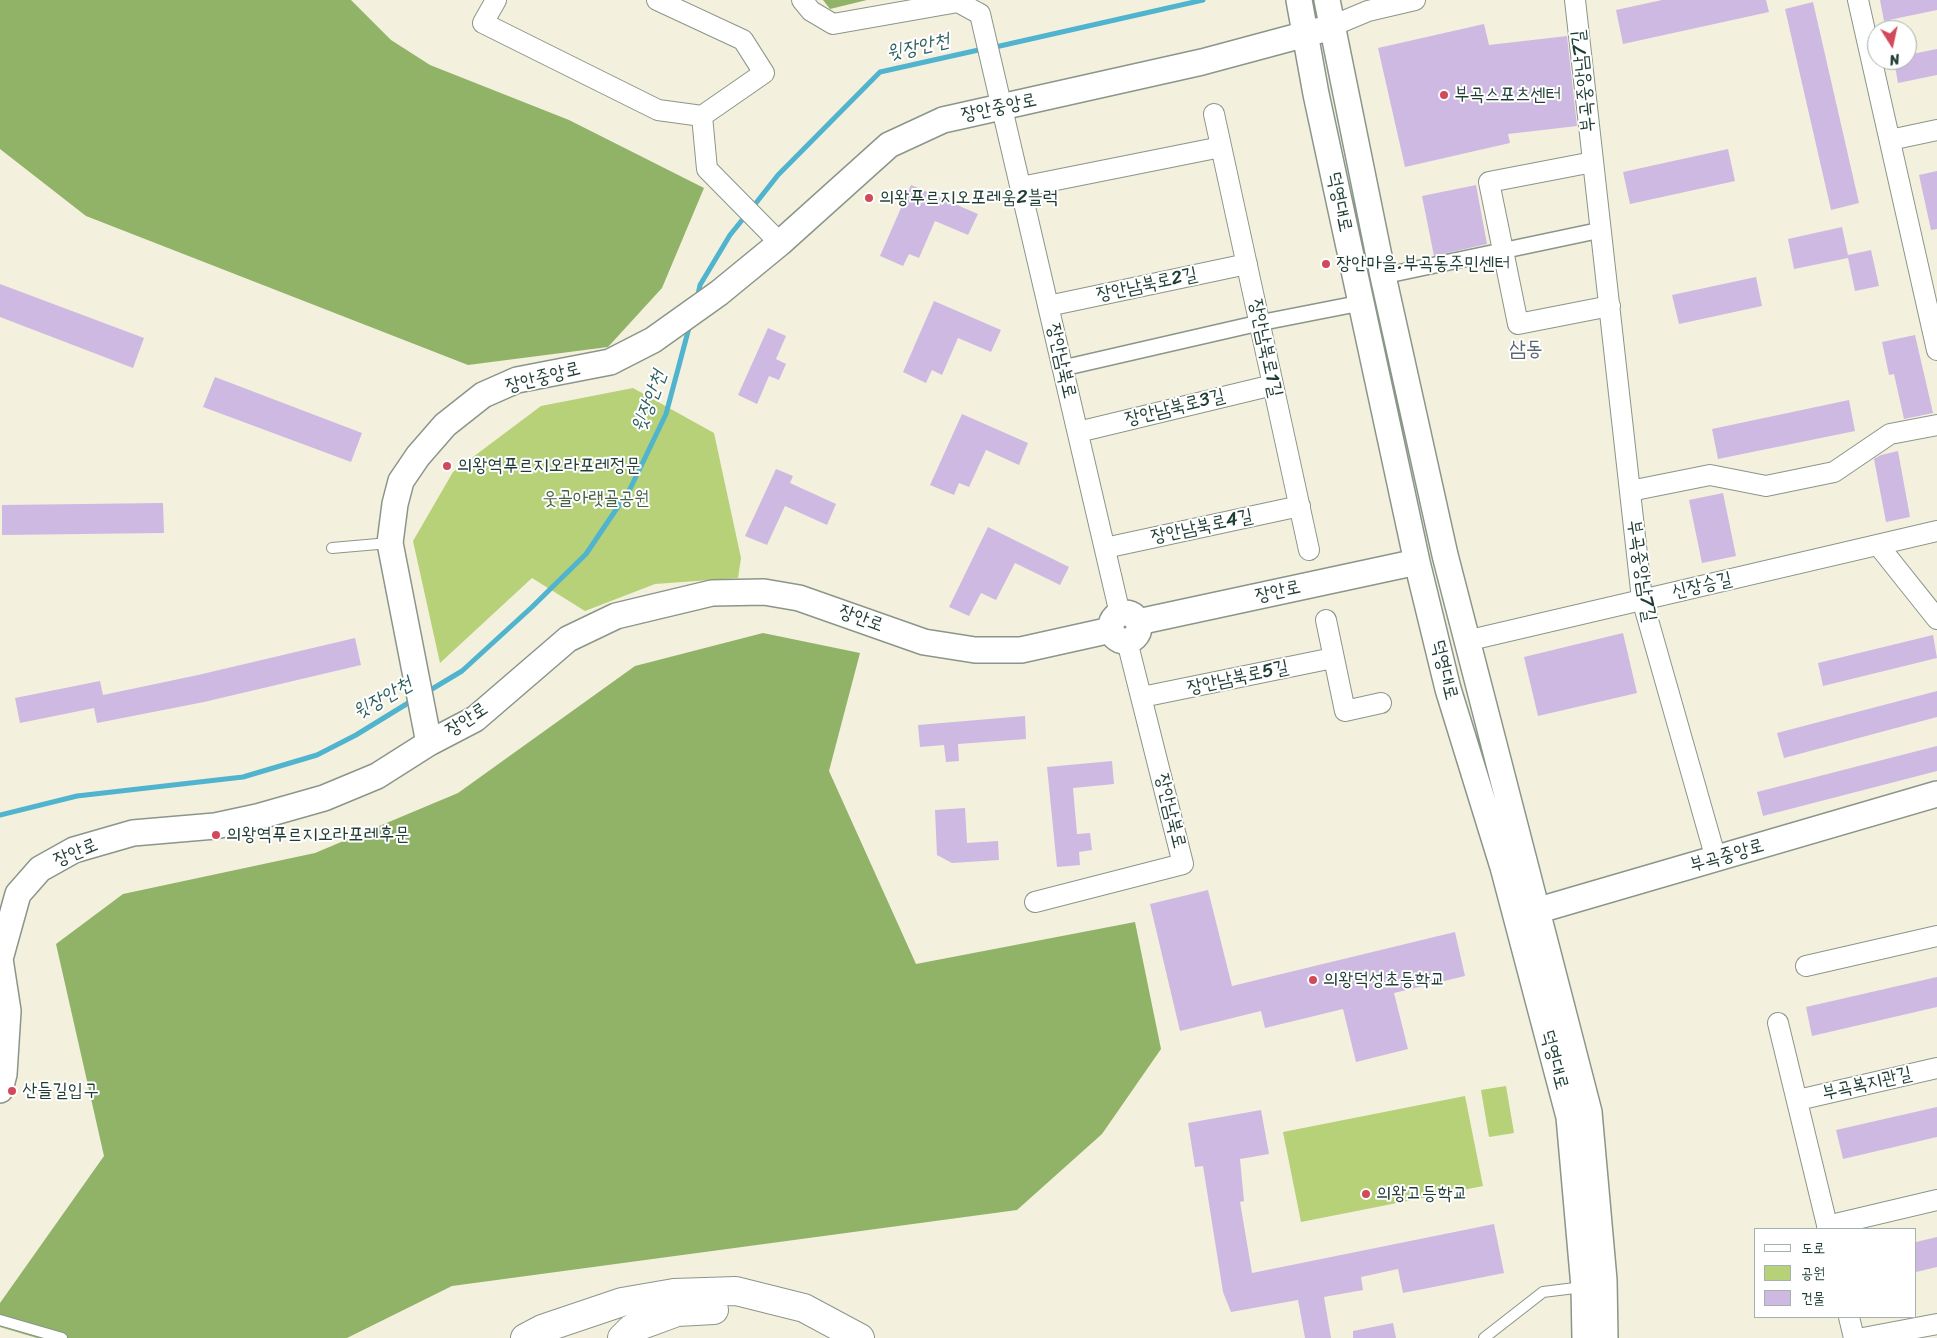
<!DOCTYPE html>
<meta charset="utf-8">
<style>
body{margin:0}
#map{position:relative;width:1937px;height:1338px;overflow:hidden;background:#f4f0de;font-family:Sriracha,"Poor Story",sans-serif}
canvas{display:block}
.legend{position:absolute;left:1754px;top:1228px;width:162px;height:90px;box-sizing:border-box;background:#fff;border:1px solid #a5b1ae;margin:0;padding:6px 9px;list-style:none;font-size:15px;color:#1f3d34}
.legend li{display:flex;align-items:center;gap:10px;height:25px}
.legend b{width:25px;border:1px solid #a5b1ae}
.north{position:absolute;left:1867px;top:20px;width:50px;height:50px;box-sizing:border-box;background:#fff;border:1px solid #a5b1ae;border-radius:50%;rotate:170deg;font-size:14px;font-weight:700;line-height:20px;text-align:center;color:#1f3d34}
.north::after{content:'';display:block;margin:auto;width:18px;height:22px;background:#d1495b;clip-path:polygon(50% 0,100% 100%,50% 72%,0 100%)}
</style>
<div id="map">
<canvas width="1937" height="1338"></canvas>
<ul class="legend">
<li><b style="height:6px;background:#fff"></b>도로</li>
<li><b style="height:14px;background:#b6d177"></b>공원</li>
<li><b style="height:14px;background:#ceb9e2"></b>건물</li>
</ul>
<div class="north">N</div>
</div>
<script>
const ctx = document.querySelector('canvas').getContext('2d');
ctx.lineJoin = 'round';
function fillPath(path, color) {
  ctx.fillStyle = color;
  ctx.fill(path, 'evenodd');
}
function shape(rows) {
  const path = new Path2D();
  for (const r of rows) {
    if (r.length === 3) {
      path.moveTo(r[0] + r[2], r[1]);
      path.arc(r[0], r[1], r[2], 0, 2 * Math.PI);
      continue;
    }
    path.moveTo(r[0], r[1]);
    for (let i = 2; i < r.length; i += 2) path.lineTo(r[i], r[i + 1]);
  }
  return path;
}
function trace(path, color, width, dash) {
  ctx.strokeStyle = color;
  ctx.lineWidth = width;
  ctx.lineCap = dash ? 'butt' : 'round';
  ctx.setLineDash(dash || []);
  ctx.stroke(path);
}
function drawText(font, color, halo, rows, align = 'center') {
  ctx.font = font + ' Sriracha,"Poor Story",sans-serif';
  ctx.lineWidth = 4;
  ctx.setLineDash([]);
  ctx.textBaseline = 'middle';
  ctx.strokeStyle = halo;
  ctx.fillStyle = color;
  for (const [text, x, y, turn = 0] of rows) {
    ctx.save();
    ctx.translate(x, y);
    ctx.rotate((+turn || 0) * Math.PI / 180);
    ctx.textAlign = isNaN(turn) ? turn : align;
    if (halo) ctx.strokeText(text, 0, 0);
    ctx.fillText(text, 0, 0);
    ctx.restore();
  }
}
fillPath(shape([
 [633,388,714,433,741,558,738,578,655,584,585,611,532,578,440,663,413,541,453,472,541,406],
 [1506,1086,1514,1133,1489,1137,1481,1090],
 [1465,1096,1483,1186,1301,1222,1283,1132]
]), '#b6d177');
fillPath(shape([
 [0,0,351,0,391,40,430,65,569,120,704,188,662,288,608,347,468,365,86,216,0,149],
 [823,0,867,0,830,9],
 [763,633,860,653,829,771,916,964,1135,922,1161,1049,1102,1134,1017,1210,452,1286,347,1338,37,1338,0,1327,0,1303,104,1156,56,944,123,894,315,853,458,793,635,666]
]), '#90b368');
trace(shape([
 [991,48,1203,0],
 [752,208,778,175,880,72,983,49],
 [697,299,700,285,730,235,747,214],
 [427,692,462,671,532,607,586,554,630,489,666,414,690,324],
 [0,815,77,796,243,777,317,755,356,735,413,700]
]), '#50b4cf', 5);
fillPath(shape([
 [1662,0,1766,0,1769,12,1623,44,1616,10],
 [1880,0,1937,0,1937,10,1884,21],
 [1813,2,1859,203,1831,210,1785,9],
 [1484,24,1489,45,1567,36,1577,126,1508,134,1510,143,1405,167,1378,48],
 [1937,49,1937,75,1898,83,1894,60,1907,60,1907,55],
 [1728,149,1735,181,1630,204,1623,172],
 [1937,171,1937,229,1931,230,1919,175],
 [911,185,978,214,968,235,935,221,919,258,909,254,903,266,880,256],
 [1476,185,1487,244,1434,256,1422,196],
 [1842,227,1848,255,1871,250,1879,286,1855,291,1848,258,1794,269,1788,239],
 [1756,277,1762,306,1679,324,1672,295],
 [0,284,144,338,133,368,0,317],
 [934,301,1001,330,991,352,958,338,942,375,932,370,926,383,903,372],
 [768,328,786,336,776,359,786,364,779,380,769,376,757,404,738,395],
 [1915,335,1933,413,1904,419,1894,374,1889,375,1882,342],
 [215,377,362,433,351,462,203,407],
 [1849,400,1855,431,1718,459,1712,429],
 [962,414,1028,443,1019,465,986,450,969,487,959,483,954,495,930,485],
 [1898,451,1910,517,1886,522,1874,459,1881,455],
 [776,469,793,476,790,483,836,504,827,525,785,506,767,545,745,536],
 [1723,493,1736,556,1702,563,1689,500],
 [163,503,164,533,2,535,2,505],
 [988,527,1069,567,1060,585,1015,563,996,600,981,593,969,616,949,607],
 [1623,633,1637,693,1538,716,1524,657],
 [1933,635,1937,658,1823,686,1818,663],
 [355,638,361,665,204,702,97,723,94,708,20,723,15,698,100,681,103,695,198,675],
 [1937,691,1937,717,1784,758,1777,733],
 [1025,716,1026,739,958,744,959,761,946,762,944,745,920,747,918,725],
 [1937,746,1937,771,1763,816,1757,792],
 [1112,761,1114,784,1073,788,1077,834,1090,833,1092,850,1079,852,1080,865,1057,867,1047,767],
 [965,808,967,843,998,841,999,860,952,863,937,855,935,810],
 [1208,890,1232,986,1455,932,1465,976,1394,993,1408,1049,1356,1062,1343,1009,1265,1028,1261,1011,1180,1031,1150,904],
 [1937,977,1937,1007,1812,1036,1806,1007],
 [1937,1107,1937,1137,1843,1159,1836,1130],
 [1261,1110,1269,1154,1240,1159,1244,1201,1240,1202,1252,1273,1494,1224,1504,1273,1403,1293,1398,1269,1361,1277,1363,1290,1324,1297,1331,1338,1305,1338,1298,1300,1231,1312,1223,1292,1203,1166,1195,1167,1188,1123],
 [1937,1237,1937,1267,1916,1272,1916,1242],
 [1393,1323,1396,1338,1353,1338,1353,1331]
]), '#ceb9e2');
const service = shape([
 [332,548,389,543],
 [0,1320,62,1338],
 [1484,1338,1543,1292,1583,1287]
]);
const pedestrian = shape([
 [1383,276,1601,230],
 [1063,368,1259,323,1361,303]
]);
const minor = shape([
 [496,0,483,23,658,110,702,116,764,73,743,40,657,0],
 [802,0,811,11,833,24,958,2,980,14,1120,614],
 [1575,0,1642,599,1716,859],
 [1858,0,1937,350],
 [1332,26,1368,11,1415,0],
 [1214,114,1309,550],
 [702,116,707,169,780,243],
 [1890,140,1937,130],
 [1593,162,1489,182,1518,324,1610,306],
 [1021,187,1221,147],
 [1048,306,1247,264],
 [1078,432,1273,385],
 [1630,491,1710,475,1766,486,1834,472,1890,434,1937,425],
 [1878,545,1937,619],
 [1105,548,1300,506],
 [1326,620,1345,711,1381,703],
 [1466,641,1937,531],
 [1142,697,1333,658],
 [1035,902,1183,864,1127,641],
 [1806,966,1937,936],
 [1778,1023,1828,1229],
 [1798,1100,1937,1068],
 [1827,1226,1937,1200],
 [1849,1317,1854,1338],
 [1863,1338,1937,1324]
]);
const tertiary = shape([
 [1299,0,1316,94,1417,562,1448,689,1503,867,1569,1117,1584,1287,1585,1338],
 [1327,0,1383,276,1445,555,1589,1112,1604,1280,1605,1338],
 [1125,627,14],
 [1138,622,1417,562],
 [429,743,390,543,395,504,401,481,418,456,445,425,483,395,517,380,610,362,653,340,719,293,780,243,889,145,943,120,1202,62,1321,30],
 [1522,915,1937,794],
 [0,1090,4,1074,8,1011,0,959,18,894,40,869,74,850,133,833,215,826,257,817,324,798,377,776,429,743,475,719,568,639,616,616,712,593,764,592,799,598,924,642,975,650,1021,650,1111,630]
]);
const motorway = shape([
 [525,1338,542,1329,622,1302,674,1293,736,1291,804,1308,860,1338],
 [622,1338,631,1329,677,1312,714,1310]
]);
trace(service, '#8a9689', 12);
trace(pedestrian, '#8a9689', 18);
trace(minor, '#8a9689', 22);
trace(tertiary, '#8a9689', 28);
trace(motorway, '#8a9689', 30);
trace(service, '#fff', 10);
trace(pedestrian, '#fff', 15);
trace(minor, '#fff', 20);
trace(tertiary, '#fff', 25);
trace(motorway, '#fff', 28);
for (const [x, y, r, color] of [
 [1444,95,5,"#d1495b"],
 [869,198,5,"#d1495b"],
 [1326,264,5,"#d1495b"],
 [447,466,5,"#d1495b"],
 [216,835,5,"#d1495b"],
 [1313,980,5,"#d1495b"],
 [12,1091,5,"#d1495b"],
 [1366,1194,5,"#d1495b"]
]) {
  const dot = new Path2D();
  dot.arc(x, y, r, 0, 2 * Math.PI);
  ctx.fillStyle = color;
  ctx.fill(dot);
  trace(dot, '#fff', 2);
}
drawText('19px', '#1f3d34', '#fff', [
 ["부곡중앙남7길",1584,81,-96],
 ["장안중앙로",999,108,-12],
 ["덕영대로",1339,202,78],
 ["장안남북로2길",1147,285,-12],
 ["장안남북로1길",1265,348,78],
 ["장안남북로",1061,361,77],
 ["장안중앙로",543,378,-14],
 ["장안남북로3길",1175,408,-14],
 ["장안남북로4길",1202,527,-12],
 ["부곡중앙남7길",1641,571,81],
 ["신장승길",1702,586,-13],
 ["장안로",1278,592,-12],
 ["장안로",861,619,20],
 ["덕영대로",1444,670,76],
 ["장안남북로5길",1238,678,-12],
 ["장안로",467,720,-33],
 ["장안남북로",1170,811,76],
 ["장안로",76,853,-22],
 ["부곡중앙로",1727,856,-16],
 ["덕영대로",1554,1060,75],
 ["부곡복지관길",1867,1084,-13]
]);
drawText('19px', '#1f3d34', '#fff', [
 ["부곡스포츠센터",1454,95],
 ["의왕푸르지오포레움2블럭",879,198],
 ["장안마을.부곡동주민센터",1336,264],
 ["의왕역푸르지오라포레정문",457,466],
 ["의왕역푸르지오라포레후문",226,835],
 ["의왕덕성초등학교",1323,980],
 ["산들길입구",22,1091],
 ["의왕고등학교",1376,1194]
], 'left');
drawText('19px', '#456245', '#fff', [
 ["웃골아랫골공원",596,499]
]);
drawText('italic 20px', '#2e6162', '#fff', [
 ["윗장안천",918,48,-13],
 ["윗장안천",650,402,-70],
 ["윗장안천",383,699,-30]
]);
drawText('21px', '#5c6871', '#fff', [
 ["삼동",1526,350]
]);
</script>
